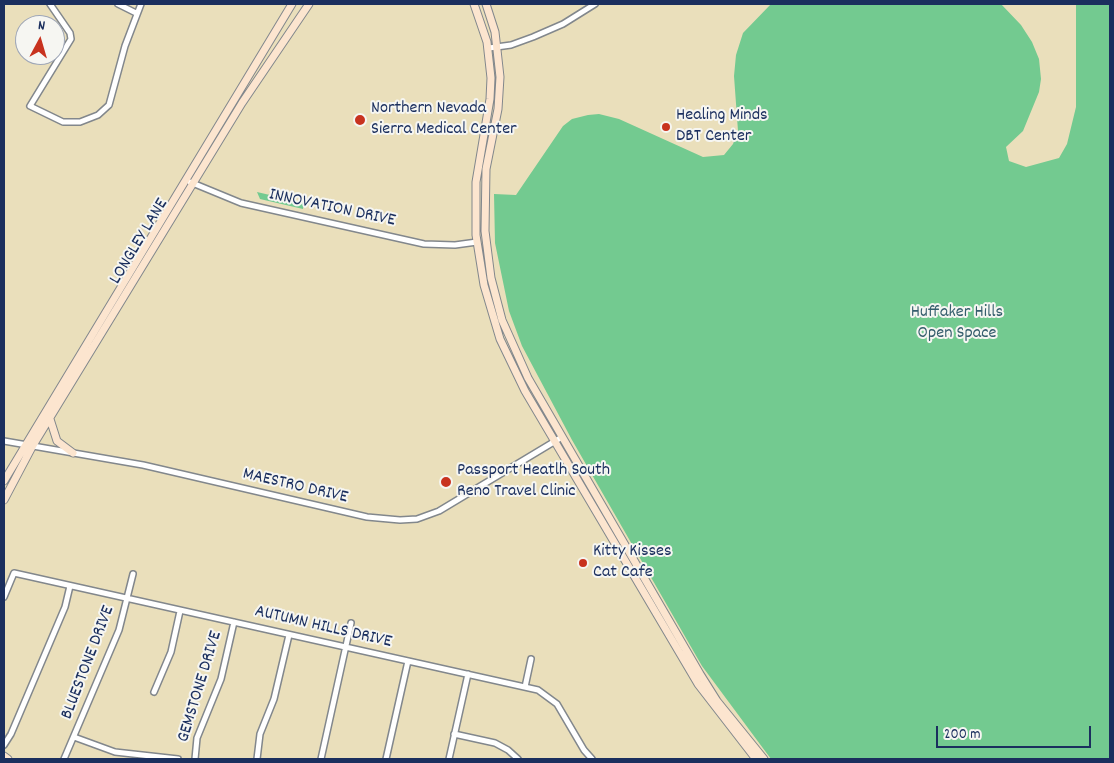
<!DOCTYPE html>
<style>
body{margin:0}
#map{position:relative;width:1114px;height:763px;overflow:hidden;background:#eadfbb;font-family:Dekko,sans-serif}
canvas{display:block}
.frame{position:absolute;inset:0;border:5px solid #1b2f5e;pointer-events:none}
.north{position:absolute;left:15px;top:15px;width:50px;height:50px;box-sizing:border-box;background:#f6f6f2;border:1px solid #9ea6b7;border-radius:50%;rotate:6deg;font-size:14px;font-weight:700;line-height:20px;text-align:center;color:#1b2f5e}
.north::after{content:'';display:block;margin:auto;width:18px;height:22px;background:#c8321e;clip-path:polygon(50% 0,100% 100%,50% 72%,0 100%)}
.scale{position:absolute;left:936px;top:726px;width:155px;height:22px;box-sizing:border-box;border:2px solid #1b2f5e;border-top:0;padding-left:6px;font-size:15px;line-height:18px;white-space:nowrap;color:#1b2f5e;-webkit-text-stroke:4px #f6f6f2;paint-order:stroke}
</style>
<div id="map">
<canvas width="1114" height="763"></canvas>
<div class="frame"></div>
<div class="north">N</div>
<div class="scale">200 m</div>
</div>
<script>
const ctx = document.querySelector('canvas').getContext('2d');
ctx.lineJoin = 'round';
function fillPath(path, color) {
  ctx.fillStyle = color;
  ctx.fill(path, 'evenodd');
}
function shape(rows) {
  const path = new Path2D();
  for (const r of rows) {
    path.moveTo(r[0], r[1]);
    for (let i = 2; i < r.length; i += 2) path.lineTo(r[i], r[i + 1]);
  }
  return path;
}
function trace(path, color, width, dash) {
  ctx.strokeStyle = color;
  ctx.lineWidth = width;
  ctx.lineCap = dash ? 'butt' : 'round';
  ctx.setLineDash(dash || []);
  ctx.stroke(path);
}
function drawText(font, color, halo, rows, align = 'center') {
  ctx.font = font + ' Dekko,sans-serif';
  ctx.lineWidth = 4;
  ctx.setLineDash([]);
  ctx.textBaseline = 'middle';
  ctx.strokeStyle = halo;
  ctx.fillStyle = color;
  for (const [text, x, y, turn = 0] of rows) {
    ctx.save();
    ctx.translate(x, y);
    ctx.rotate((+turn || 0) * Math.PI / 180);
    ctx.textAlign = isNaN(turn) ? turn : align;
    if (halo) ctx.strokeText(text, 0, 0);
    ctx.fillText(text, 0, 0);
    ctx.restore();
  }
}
fillPath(shape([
 [771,4,1001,4,1021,25,1032,42,1039,59,1041,79,1039,92,1023,131,1006,147,1009,161,1026,167,1059,158,1067,144,1076,107,1076,4,1110,4,1110,759,771,759,702,666,572,440,522,346,509,311,495,243,494,194,516,195,563,126,572,119,588,115,599,114,619,119,703,157,724,155,733,144,738,131,734,76,736,55,743,33],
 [257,192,304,203,303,209,260,199]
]), '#73ca90');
const street = shape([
 [50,4,70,33,71,39,30,106,63,122,80,122,98,115,109,105,125,46,141,4],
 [118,4,136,13],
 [489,48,511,45,533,37,563,24,595,4],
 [190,182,241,203,424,244,455,245,477,242],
 [4,441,143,465,367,517,400,520,417,519,439,511,562,437],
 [4,597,14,573,538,690,557,704,584,750,592,759],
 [525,687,531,659],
 [154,692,171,652,180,611],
 [454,734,495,743,508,750,518,759],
 [74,737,115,752,178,759],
 [4,745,11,734,65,607,70,586],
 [64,759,119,630,133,574],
 [195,759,197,738,221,679,234,622],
 [257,759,260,734,274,699,289,635],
 [321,759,351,623],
 [386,759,408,661],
 [449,759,468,674]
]);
const secondary = shape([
 [474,4,487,42,491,78,490,99,476,182,476,235,484,285,500,339,525,391,698,684,756,759],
 [486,4,495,32,500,77,498,109,486,169,485,231,491,278,502,320,528,378,700,674,717,701,764,759],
 [50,419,57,441,73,453],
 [4,481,292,4],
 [4,500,32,447,242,103,309,4],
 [4,756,8,759]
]);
trace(street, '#82878c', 8);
trace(secondary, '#82878c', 9);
trace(street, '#fff', 5);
trace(secondary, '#fce5cf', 7);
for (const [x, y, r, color] of [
 [360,120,6,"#c8321e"],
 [666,127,5,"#c8321e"],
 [446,482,6,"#c8321e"],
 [583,563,5,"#c8321e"]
]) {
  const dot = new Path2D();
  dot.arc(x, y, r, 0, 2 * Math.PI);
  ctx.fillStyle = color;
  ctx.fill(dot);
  trace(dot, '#f6f6f2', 2);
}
drawText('18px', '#1b2f5e', '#f6f6f2', [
 ["Northern Nevada",371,110],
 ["Sierra Medical Center",371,131],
 ["Healing Minds",676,117],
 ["DBT Center",676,138],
 ["Passport Heatlh South",457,472],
 ["Reno Travel Clinic",457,493],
 ["Kitty Kisses",593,553],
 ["Cat Cafe",593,574]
], 'left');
drawText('18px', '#1b2f5e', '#f6f6f2', [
 ["INNOVATION DRIVE",332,209,12],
 ["LONGLEY LANE",140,242,-59],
 ["MAESTRO DRIVE",295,487,13],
 ["AUTUMN HILLS DRIVE",323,628,13],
 ["BLUESTONE DRIVE",89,663,-69],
 ["GEMSTONE DRIVE",201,687,-73]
]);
drawText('18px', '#355e6d', '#f6f6f2', [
 ["Huffaker Hills",957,314],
 ["Open Space",957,335]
]);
</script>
